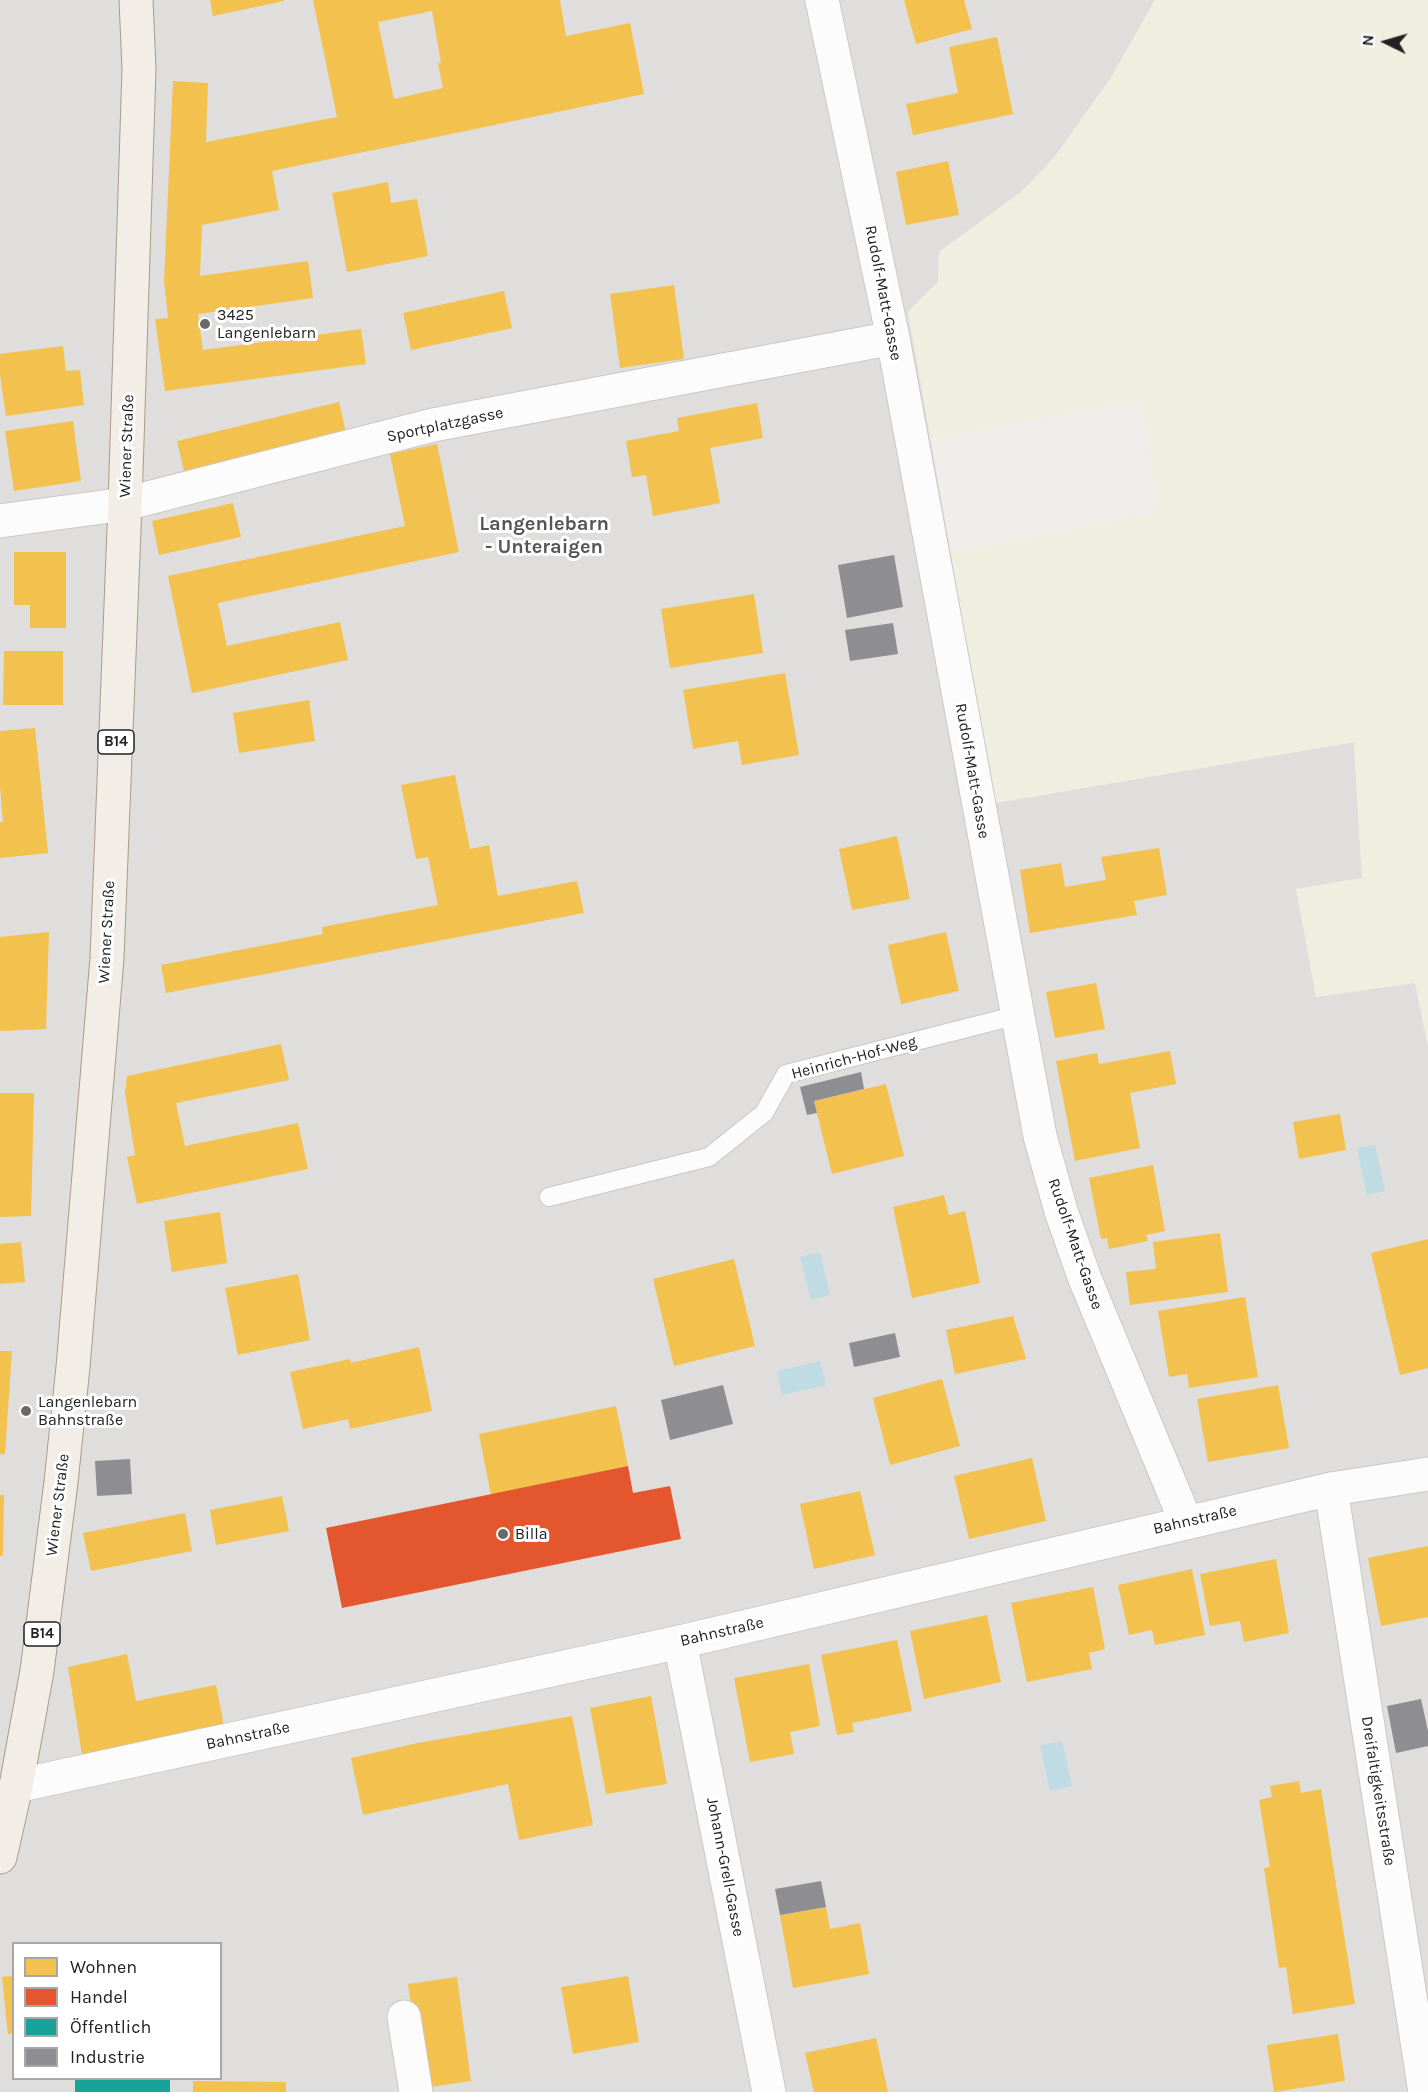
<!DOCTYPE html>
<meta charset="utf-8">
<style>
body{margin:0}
#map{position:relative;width:1428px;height:2092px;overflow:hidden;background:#f0eeeb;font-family:Karla,sans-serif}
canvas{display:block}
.legend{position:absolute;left:12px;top:1942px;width:210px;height:138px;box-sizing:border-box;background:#fff;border:2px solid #a7a7a7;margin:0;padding:8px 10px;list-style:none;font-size:18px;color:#222}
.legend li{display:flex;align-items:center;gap:12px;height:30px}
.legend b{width:30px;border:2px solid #a7a7a7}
.north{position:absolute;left:1356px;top:12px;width:60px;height:60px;-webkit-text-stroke:4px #fff;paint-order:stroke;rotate:275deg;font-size:16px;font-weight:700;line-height:24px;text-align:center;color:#222}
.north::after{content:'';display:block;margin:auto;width:21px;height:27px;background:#222;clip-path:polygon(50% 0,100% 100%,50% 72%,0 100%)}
</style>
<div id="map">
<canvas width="1428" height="2092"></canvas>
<ul class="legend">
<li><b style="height:16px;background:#f2c14e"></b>Wohnen</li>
<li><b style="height:16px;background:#e4572e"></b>Handel</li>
<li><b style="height:16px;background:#17a398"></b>Öffentlich</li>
<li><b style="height:16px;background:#8d8d92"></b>Industrie</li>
</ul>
<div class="north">N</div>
</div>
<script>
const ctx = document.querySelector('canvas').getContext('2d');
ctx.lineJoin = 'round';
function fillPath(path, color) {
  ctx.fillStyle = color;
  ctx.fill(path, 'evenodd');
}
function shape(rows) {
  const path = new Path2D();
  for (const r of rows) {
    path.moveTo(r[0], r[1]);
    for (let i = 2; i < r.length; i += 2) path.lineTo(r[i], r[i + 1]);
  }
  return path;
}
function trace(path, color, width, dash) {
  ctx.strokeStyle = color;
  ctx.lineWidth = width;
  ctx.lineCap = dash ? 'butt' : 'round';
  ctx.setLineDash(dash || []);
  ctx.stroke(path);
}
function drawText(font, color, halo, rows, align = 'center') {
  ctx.font = font + ' Karla,sans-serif';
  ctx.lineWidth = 6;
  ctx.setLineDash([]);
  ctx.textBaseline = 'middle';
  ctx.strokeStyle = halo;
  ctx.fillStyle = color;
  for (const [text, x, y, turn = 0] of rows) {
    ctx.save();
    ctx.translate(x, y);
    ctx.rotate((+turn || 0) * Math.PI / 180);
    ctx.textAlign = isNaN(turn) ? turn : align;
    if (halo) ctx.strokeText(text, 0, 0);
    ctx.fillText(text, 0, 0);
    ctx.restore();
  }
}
fillPath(shape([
 [0,0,1155,0,1112,76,1054,158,1020,193,939,252,938,282,908,312,995,803,1354,742,1362,878,1297,889,1415,982,1428,1046,1428,2092,0,2092],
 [14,1944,220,1944,220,2078,14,2078]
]), '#dfdedc');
fillPath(shape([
 [1155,0,1428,0,1428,1046,1415,983,1316,997,1296,889,1362,878,1354,742,995,803,951,553,1159,513,1142,399,931,439,908,312,938,283,939,252,1020,193,1054,158,1112,76]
]), '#efefdf');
fillPath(shape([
 [298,1541,316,1623,628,1561,646,1627,301,1701,289,1659,258,1669,247,1621,75,1643,87,1585]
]), '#e0dfde');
fillPath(shape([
 [1375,1145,1385,1191,1367,1195,1357,1148],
 [820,1252,830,1295,811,1300,800,1257],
 [820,1361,826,1385,782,1395,777,1371],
 [1062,1741,1072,1786,1050,1791,1040,1745]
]), '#bfdbe3');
fillPath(shape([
 [210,0,284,0,284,1,213,16],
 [313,0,560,0,566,36,630,23,644,94,272,171,279,210,202,225,200,276,308,261,313,298,198,314,203,350,361,329,366,364,165,391,155,319,168,318,164,281,173,81,208,83,206,142,337,117],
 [432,11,441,63,438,63,443,88,394,99,378,22],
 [904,0,964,0,972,29,916,44],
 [997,37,1013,114,913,135,906,104,958,93,949,47],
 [948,161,959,215,906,225,896,172],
 [388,182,391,203,417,199,428,256,347,272,332,193],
 [674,285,684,359,620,368,610,294],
 [504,291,512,328,411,350,403,313],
 [63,346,66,371,80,370,84,405,6,416,0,375,0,354],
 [339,402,347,437,185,476,177,441],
 [757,403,763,438,710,448,720,503,653,516,646,475,632,477,626,441,679,431,677,418],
 [73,421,81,481,14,491,5,431],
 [437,444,459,552,218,603,227,646,340,622,348,660,192,693,168,576,405,526,390,454],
 [233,503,241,537,159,555,152,521],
 [14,552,66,552,66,628,30,628,30,605,14,605],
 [754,594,763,653,670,668,661,609],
 [4,651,63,651,63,705,3,705],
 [785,673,799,755,742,765,738,741,693,749,683,690],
 [309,700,315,741,239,753,233,713],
 [35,728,48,853,0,858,0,822,3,822,0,788,0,731],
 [455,775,470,849,489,845,498,896,577,881,584,913,166,993,161,965,323,934,322,927,438,905,428,857,416,859,401,785],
 [897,836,910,899,852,910,839,849],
 [1159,848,1167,895,1134,901,1137,915,1030,933,1020,870,1061,863,1065,887,1106,880,1101,857],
 [49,932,46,1029,0,1031,0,937],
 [946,932,959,991,901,1004,888,945],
 [1096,983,1105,1029,1055,1038,1046,992],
 [281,1044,289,1080,176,1103,185,1146,298,1123,308,1169,137,1204,127,1157,135,1155,125,1093,127,1076],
 [1170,1051,1176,1084,1130,1093,1140,1148,1075,1161,1056,1061,1097,1053,1099,1064],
 [886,1084,904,1156,832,1174,814,1101],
 [0,1093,34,1093,31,1216,0,1217],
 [1340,1114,1346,1150,1299,1159,1293,1122],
 [1153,1165,1165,1231,1146,1235,1148,1241,1109,1249,1107,1238,1101,1239,1089,1178],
 [944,1195,949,1215,965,1211,980,1283,912,1298,893,1207],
 [220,1212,227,1263,172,1272,164,1221],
 [1220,1233,1228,1292,1130,1305,1126,1272,1156,1269,1153,1242],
 [1428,1239,1428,1368,1400,1375,1371,1253],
 [21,1242,25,1282,0,1284,0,1244],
 [734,1259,755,1346,674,1366,653,1279],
 [298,1274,310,1340,238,1355,225,1288],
 [1245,1297,1258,1377,1189,1388,1187,1374,1169,1377,1158,1311],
 [1013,1316,1026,1359,955,1374,946,1330],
 [419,1347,432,1411,350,1429,348,1419,303,1429,290,1372,350,1359,351,1363],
 [0,1351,12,1351,5,1454,0,1454],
 [942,1379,960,1446,890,1465,873,1398],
 [1278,1385,1289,1448,1208,1462,1197,1399],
 [616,1406,628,1466,491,1495,479,1434],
 [1032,1458,1046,1521,969,1539,954,1476],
 [860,1491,875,1555,814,1569,800,1504],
 [0,1495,4,1495,3,1556,0,1556],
 [282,1496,289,1531,216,1545,210,1510],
 [185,1513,192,1551,91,1571,83,1533],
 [1428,1546,1428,1617,1381,1626,1368,1558],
 [1276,1559,1289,1633,1244,1642,1240,1621,1210,1626,1200,1574],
 [1192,1569,1205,1635,1155,1645,1152,1630,1129,1635,1118,1585],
 [1093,1587,1105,1649,1089,1653,1092,1669,1027,1682,1011,1603],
 [987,1615,1001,1682,924,1699,910,1631],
 [897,1640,912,1711,852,1723,854,1732,837,1735,821,1655],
 [127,1654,136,1701,216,1685,224,1726,82,1755,68,1667],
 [809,1664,820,1726,790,1732,794,1754,750,1762,734,1678],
 [651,1696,667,1784,606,1794,590,1708],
 [572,1716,593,1825,519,1840,508,1784,363,1815,351,1758,418,1743],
 [1299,1781,1301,1793,1321,1789,1355,2004,1293,2014,1286,1967,1279,1968,1264,1868,1270,1867,1259,1800,1272,1797,1270,1786],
 [826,1907,830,1929,860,1923,869,1974,793,1988,780,1915],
 [14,1976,14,2033,8,2034,2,1977],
 [628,1976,639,2042,573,2054,561,1987],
 [457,1977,471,2081,423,2088,408,1984],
 [1338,2034,1345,2081,1274,2092,1267,2045],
 [876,2038,888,2092,814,2092,805,2053],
 [193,2081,286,2082,286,2092,193,2092]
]), '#f2c14e');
fillPath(shape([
 [628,1466,633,1493,670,1486,681,1539,342,1608,326,1528]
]), '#e4572e');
fillPath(shape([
 [75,2078,170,2078,170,2092,75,2092]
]), '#17a398');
fillPath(shape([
 [894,555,903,607,847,618,838,565],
 [893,623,898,654,850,661,845,630],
 [861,1072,864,1089,814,1101,817,1113,807,1115,800,1087],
 [895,1333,900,1357,854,1367,849,1343],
 [723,1385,733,1424,670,1440,661,1400],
 [130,1459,132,1494,97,1496,95,1461],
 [1421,1699,1428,1731,1428,1746,1396,1753,1387,1706],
 [821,1881,826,1907,780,1915,775,1889]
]), '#8d8d92');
const service = shape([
 [549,1197,709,1157,764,1113,786,1074,1018,1015]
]);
const minor = shape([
 [822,0,893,338,1040,1136,1061,1211,1085,1279,1186,1522],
 [0,521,125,504,433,425,893,338],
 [1331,1489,1425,2092],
 [680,1642,769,2092],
 [404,2017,416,2092]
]);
const tertiary = shape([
 [16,1786,680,1642,1331,1489,1428,1474]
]);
const primary = shape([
 [0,1857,16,1786,37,1671,61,1482,73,1367,107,958,125,504,139,69,136,0]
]);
trace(service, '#c9c8c7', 20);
trace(minor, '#c9c8c7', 35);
trace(tertiary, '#c9c8c7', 35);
trace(primary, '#a79c86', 35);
trace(service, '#fdfcfc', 18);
trace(minor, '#fdfcfc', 33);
trace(tertiary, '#fdfcfc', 33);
trace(primary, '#f3ede7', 33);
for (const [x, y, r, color] of [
 [205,324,6,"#6a6968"],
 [26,1411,6,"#6a6968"],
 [503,1534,6,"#6a6968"]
]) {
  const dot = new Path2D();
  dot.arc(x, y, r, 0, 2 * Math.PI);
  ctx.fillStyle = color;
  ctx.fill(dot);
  trace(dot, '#fff', 2);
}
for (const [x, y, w] of [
 [116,742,36],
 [42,1634,36]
]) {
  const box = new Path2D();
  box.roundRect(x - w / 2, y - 12, w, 24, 4.5);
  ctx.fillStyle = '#fff';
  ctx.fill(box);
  trace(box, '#222', 1.5);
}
drawText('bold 15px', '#222', null, [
 ["B14",116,742],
 ["B14",42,1634]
]);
drawText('16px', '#222', '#fff', [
 ["Rudolf-Matt-Gasse",883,293,79],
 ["Sportplatzgasse",445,425,-12],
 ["Wiener Straße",127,446,-88],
 ["Rudolf-Matt-Gasse",972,771,80],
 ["Wiener Straße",107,932,-87],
 ["Heinrich-Hof-Weg",854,1058,-15],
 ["Rudolf-Matt-Gasse",1075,1244,71],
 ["Wiener Straße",58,1505,-83],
 ["Bahnstraße",1195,1520,-13],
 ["Bahnstraße",722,1632,-13],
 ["Bahnstraße",248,1736,-12],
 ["Dreifaltigkeitsstraße",1378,1791,81],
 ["Johann-Grell-Gasse",725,1867,79]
]);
drawText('16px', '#222', '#fff', [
 ["3425",217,315],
 ["Langenlebarn",217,333],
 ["Langenlebarn",38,1402],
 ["Bahnstraße",38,1420],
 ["Billa",515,1534]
], 'left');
drawText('bold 20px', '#555', '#fff', [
 ["Langenlebarn",544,524],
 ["- Unteraigen",544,547]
]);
</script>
